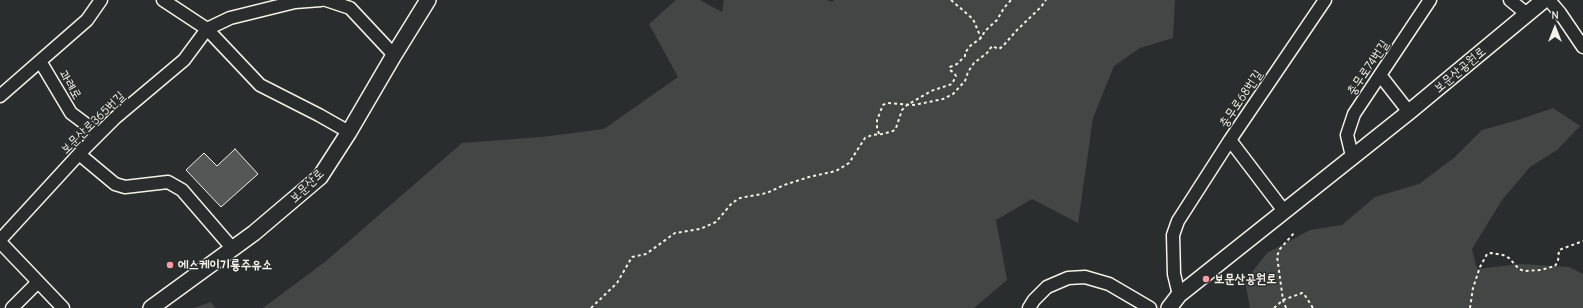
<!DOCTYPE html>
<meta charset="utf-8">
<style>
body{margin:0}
#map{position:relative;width:1583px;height:308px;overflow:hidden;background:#2a2d2e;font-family:"Comic Neue",sans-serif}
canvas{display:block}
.north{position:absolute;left:1535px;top:8px;width:40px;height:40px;-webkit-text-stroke:3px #2a2d2e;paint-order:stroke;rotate:0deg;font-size:11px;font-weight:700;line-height:16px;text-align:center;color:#f4f1e8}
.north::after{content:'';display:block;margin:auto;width:14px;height:18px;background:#f4f1e8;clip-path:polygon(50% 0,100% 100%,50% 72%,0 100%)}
</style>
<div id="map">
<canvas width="1583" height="308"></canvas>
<div class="north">N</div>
</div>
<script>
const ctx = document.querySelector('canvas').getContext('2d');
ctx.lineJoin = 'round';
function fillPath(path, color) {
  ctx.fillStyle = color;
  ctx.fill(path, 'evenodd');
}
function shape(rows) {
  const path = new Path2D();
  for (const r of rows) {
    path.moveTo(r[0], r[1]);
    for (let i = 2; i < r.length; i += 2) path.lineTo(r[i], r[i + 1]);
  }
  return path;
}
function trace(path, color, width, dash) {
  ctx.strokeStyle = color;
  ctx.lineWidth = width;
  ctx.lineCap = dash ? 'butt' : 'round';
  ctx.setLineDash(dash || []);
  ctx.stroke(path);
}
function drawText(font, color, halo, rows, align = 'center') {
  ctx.font = font + ' "Comic Neue","Poor Story",sans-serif';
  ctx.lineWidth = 3;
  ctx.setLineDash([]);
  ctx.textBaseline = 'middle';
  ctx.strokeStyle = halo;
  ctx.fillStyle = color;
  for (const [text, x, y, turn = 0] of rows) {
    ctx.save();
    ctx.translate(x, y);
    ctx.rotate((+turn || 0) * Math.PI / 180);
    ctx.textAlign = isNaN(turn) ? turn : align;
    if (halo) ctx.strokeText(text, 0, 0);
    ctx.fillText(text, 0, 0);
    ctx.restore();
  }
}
fillPath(shape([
 [676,0,700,0,722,12,724,0,826,0,832,2,834,0,1175,0,1173,38,1140,48,1114,66,1093,118,1078,223,1032,199,996,220,1007,280,974,308,263,308,326,261,462,143,542,137,604,129,678,77,649,24],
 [1553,108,1580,126,1557,150,1530,167,1502,200,1472,249,1477,269,1520,264,1569,267,1583,274,1583,308,1250,308,1245,281,1267,253,1310,230,1342,225,1375,197,1419,184,1455,157,1482,130,1518,120],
 [211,302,215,308,194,308]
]), '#444645');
const building = shape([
 [235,149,258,174,221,207,186,170,204,153,217,166,235,149]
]);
fillPath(building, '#555756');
trace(building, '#f4f1e8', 1);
const minor = shape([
 [163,0,207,29,260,85,319,115,349,132],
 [326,0,350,8,394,55],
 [1510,0,1527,14],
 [1549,0,1560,13,1583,47],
 [40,61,71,113,99,134],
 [1380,75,1409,112],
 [0,96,87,20,101,0],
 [79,154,115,184,125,187,168,182,182,190,233,249],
 [1352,156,1347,135,1354,114,1430,0],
 [1284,211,1230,140,1325,0],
 [0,240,79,154,115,118,184,60,207,29,230,18,295,2,321,0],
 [0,242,63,308],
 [1179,295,1174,274,1173,235,1178,221,1230,140],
 [12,308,38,282],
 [1029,308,1034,300,1047,287,1068,278,1085,277,1109,284,1150,308]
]);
const major = shape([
 [151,308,254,233,320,177,349,132,394,55,428,0],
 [1169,308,1179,295,1409,112,1544,0]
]);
trace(minor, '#f4f1e8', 15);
trace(major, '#f4f1e8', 18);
trace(shape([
 [951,0,973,19,981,38],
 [879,134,877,127,877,120,883,105,887,103,914,105,943,99,953,94,965,81,968,72,974,63,987,53,992,46,999,49,1003,46,1017,30,1041,7,1046,0],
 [591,308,617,283,632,257,646,254,675,233,700,229,716,222,732,203,740,198,767,193,784,185,809,177,836,171,849,163,865,138,872,135,882,134,893,131,896,128,902,110,907,105,931,91,952,84,956,76,954,73,950,70,950,67,957,64,965,56,965,53,970,46,981,38,985,31,997,20,1004,8,1011,0],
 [1274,308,1283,300,1302,293,1304,294,1313,308],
 [1286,308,1283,300,1277,256,1280,249,1294,233],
 [1470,308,1473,288,1480,267,1487,254,1491,253,1503,255,1509,258,1519,269,1524,271,1541,270,1555,266,1558,261,1559,250,1583,241]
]), '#f4f1e8', 2, [3, 3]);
trace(minor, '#2a2d2e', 12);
trace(major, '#2a2d2e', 15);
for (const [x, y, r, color] of [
 [170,265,4,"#ff9aa2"],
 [1206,279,4,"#ff9aa2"]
]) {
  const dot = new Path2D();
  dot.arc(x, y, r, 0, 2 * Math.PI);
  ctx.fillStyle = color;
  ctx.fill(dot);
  trace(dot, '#2a2d2e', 1.5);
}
drawText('13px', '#f4f1e8', '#2a2d2e', [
 ["충무로74번길",1368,68,-56],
 ["보문산공원로",1460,70,-40],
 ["과례로",70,85,60],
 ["충무로68번길",1241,99,-56],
 ["보문산로365번길",93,123,-44],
 ["보문산로",307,186,-44]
]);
drawText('bold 13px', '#f4f1e8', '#2a2d2e', [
 ["에스케이기룡주유소",178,265],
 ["보문산공원로",1214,279]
], 'left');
</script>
